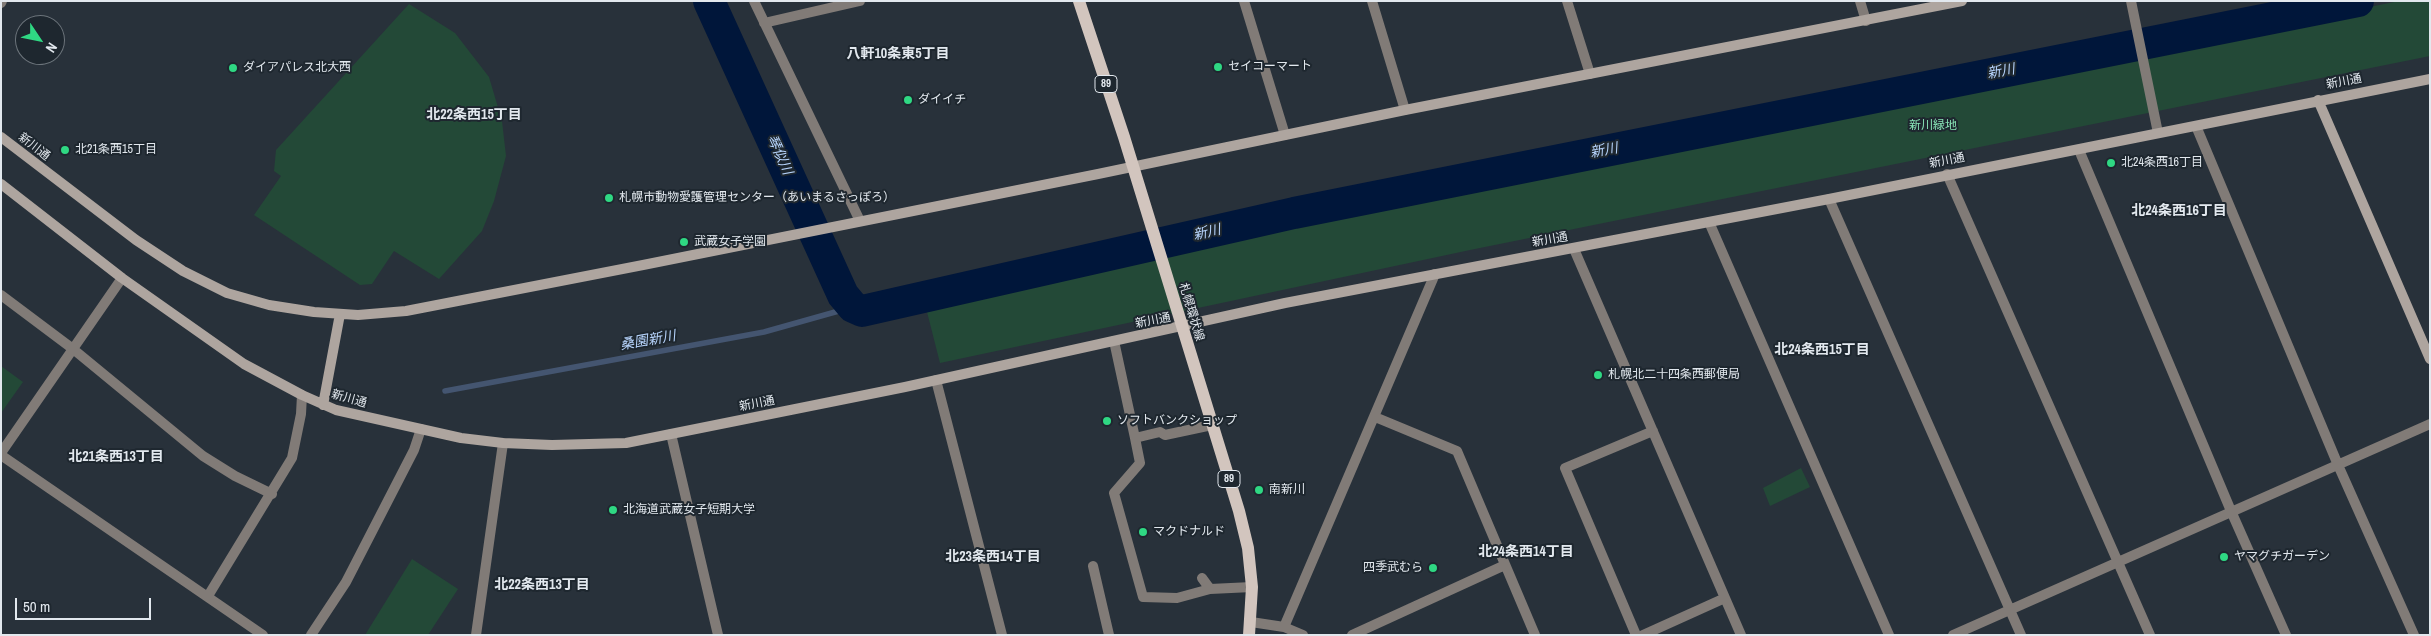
<!DOCTYPE html>
<meta charset="utf-8">
<style>
body{margin:0}
#map{position:relative;width:2431px;height:636px;overflow:hidden;background:#28313a;font-family:"Archivo Narrow",sans-serif}
canvas{display:block}
.frame{position:absolute;inset:0;border:2px solid #e2e8ee;pointer-events:none}
.north{position:absolute;left:15px;top:15px;width:50px;height:50px;box-sizing:border-box;background:#1e272f;border:1px solid #6c747b;border-radius:50%;rotate:124deg;font-size:14px;font-weight:700;line-height:20px;text-align:center;color:#e2e8ee}
.north::after{content:'';display:block;margin:auto;width:18px;height:22px;background:#2fd883;clip-path:polygon(50% 0,100% 100%,50% 72%,0 100%)}
.scale{position:absolute;left:15px;top:598px;width:136px;height:22px;box-sizing:border-box;border:2px solid #e2e8ee;border-top:0;padding-left:6px;font-size:15px;line-height:18px;white-space:nowrap;color:#e2e8ee;-webkit-text-stroke:4px #1e272f;paint-order:stroke}
</style>
<div id="map">
<canvas width="2431" height="636"></canvas>
<div class="frame"></div>
<div class="north">N</div>
<div class="scale">50 m</div>
</div>
<script>
const ctx = document.querySelector('canvas').getContext('2d');
ctx.lineJoin = 'round';
function fillPath(path, color) {
  ctx.fillStyle = color;
  ctx.fill(path, 'evenodd');
}
function shape(rows) {
  const path = new Path2D();
  for (const r of rows) {
    path.moveTo(r[0], r[1]);
    for (let i = 2; i < r.length; i += 2) path.lineTo(r[i], r[i + 1]);
  }
  return path;
}
function trace(path, color, width, dash) {
  ctx.strokeStyle = color;
  ctx.lineWidth = width;
  ctx.lineCap = dash ? 'butt' : 'round';
  ctx.setLineDash(dash || []);
  ctx.stroke(path);
}
function drawText(font, color, halo, rows, align = 'center') {
  ctx.font = font + ' "Archivo Narrow","Noto Sans JP",sans-serif';
  ctx.lineWidth = 4;
  ctx.setLineDash([]);
  ctx.textBaseline = 'middle';
  ctx.strokeStyle = halo;
  ctx.fillStyle = color;
  for (const [text, x, y, turn = 0] of rows) {
    ctx.save();
    ctx.translate(x, y);
    ctx.rotate((+turn || 0) * Math.PI / 180);
    ctx.textAlign = isNaN(turn) ? turn : align;
    if (halo) ctx.strokeText(text, 0, 0);
    ctx.fillText(text, 0, 0);
    ctx.restore();
  }
}
fillPath(shape([
 [2399,1,2430,1,2430,56,1470,250,940,363,926,308,1480,188],
 [409,4,455,33,489,77,502,121,506,156,494,201,482,231,439,279,394,251,372,284,360,285,254,215,281,176,274,171,276,150],
 [1,366,23,382,1,413],
 [1801,468,1810,487,1770,506,1763,488],
 [412,559,458,589,428,635,365,635]
]), '#234937');
trace(shape([
 [445,391,764,332,853,307]
]), '#445570', 5.5);
trace(shape([
 [709,1,843,295,853,307,862,311,1294,213,2358,1]
]), '#00163a', 32);
trace(shape([
 [1114,341,1135,438,1160,432,1165,435,1212,425],
 [936,380,1002,635],
 [671,434,718,635],
 [1135,438,1140,463,1114,493,1143,597,1177,598,1210,589],
 [1093,566,1109,635],
 [1202,578,1210,589,1252,587],
 [476,635,503,443]
]), '#817b77', 10);
trace(shape([
 [754,1,860,221],
 [1244,1,1285,135],
 [1372,1,1405,110],
 [1567,1,1590,74],
 [1860,1,1866,21],
 [2131,1,2158,133],
 [1,3,2,1],
 [764,23,860,1],
 [2196,126,2338,465,2414,635],
 [2079,150,2231,511,2286,635],
 [1947,174,2150,635],
 [1829,199,2021,635],
 [1709,222,1889,635],
 [1574,249,1741,635],
 [1,295,73,349,203,456,235,476,272,494],
 [1375,417,1457,451,1535,635],
 [1,453,122,278],
 [1,455,263,635],
 [208,596,292,458,301,414,302,395],
 [1251,622,1284,627,1303,635],
 [1284,627,1435,274],
 [311,635,346,582,414,450,421,429],
 [1352,635,1505,565],
 [1636,635,1565,468,1653,431],
 [1643,635,1725,598],
 [1953,635,2430,424]
]), '#817b77', 10);
trace(shape([
 [2318,100,2430,359],
 [1,137,136,240,183,271,227,293,269,305,314,312,358,315,406,311,643,265,1098,174,1405,110,1962,1],
 [1,184,122,278,244,364,302,395,336,410,461,438,503,443,552,445,626,443,905,387,1285,303,1829,199,2430,79],
 [323,405,340,314]
]), '#aea59f', 10);
trace(shape([
 [1079,1,1124,137,1239,511,1248,548,1252,587,1249,635]
]), '#d2c5be', 12);
for (const [x, y, r, color] of [
 [1218,67,5,"#2fd883"],
 [233,68,5,"#2fd883"],
 [908,100,5,"#2fd883"],
 [65,150,5,"#2fd883"],
 [2111,163,5,"#2fd883"],
 [609,198,5,"#2fd883"],
 [684,242,5,"#2fd883"],
 [1598,375,5,"#2fd883"],
 [1107,421,5,"#2fd883"],
 [1259,490,5,"#2fd883"],
 [613,510,5,"#2fd883"],
 [1143,532,5,"#2fd883"],
 [2224,557,5,"#2fd883"],
 [1433,568,5,"#2fd883"]
]) {
  const dot = new Path2D();
  dot.arc(x, y, r, 0, 2 * Math.PI);
  ctx.fillStyle = color;
  ctx.fill(dot);
  trace(dot, '#1e272f', 2);
}
for (const [x, y, w] of [
 [1106,84,22],
 [1229,479,22]
]) {
  const box = new Path2D();
  box.roundRect(x - w / 2, y - 8.5, w, 17, 4);
  ctx.fillStyle = '#1e272f';
  ctx.fill(box);
  trace(box, '#e2e8ee', 1);
}
drawText('bold 11px', '#e2e8ee', null, [
 ["89",1106,84],
 ["89",1229,479]
]);
drawText('12px', '#e2e8ee', '#1e272f', [
 ["セイコーマート",1228,67],
 ["ダイアパレス北大西",243,68],
 ["ダイイチ",918,100],
 ["北21条西15丁目",75,150],
 ["北24条西16丁目",2121,163],
 ["札幌市動物愛護管理センター（あいまるさっぽろ）",619,198],
 ["武蔵女子学園",694,242],
 ["札幌北二十四条西郵便局",1608,375],
 ["ソフトバンクショップ",1117,421],
 ["南新川",1269,490],
 ["北海道武蔵女子短期大学",623,510],
 ["マクドナルド",1153,532],
 ["ヤマグチガーデン",2234,557],
 ["四季武むら",1423,568,"right"]
], 'left');
drawText('12px', '#e2e8ee', '#1e272f', [
 ["新川通",2344,82,-11],
 ["新川通",34,147,38],
 ["新川通",1947,161,-11],
 ["新川通",1550,240,-10],
 ["札幌環状線",1191,312,73],
 ["新川通",1153,321,-11],
 ["新川通",349,399,16],
 ["新川通",757,404,-11]
]);
drawText('12px', '#88e3b6', '#1e272f', [
 ["新川緑地",1933,126]
]);
drawText('bold 14px', '#e2e8ee', '#1e272f', [
 ["八軒10条東5丁目",898,54],
 ["北22条西15丁目",474,115],
 ["北24条西16丁目",2179,211],
 ["北24条西15丁目",1822,350],
 ["北21条西13丁目",116,457],
 ["北24条西14丁目",1526,552],
 ["北23条西14丁目",993,557],
 ["北22条西13丁目",542,585]
]);
drawText('italic 14px', '#b6d3fb', '#1e272f', [
 ["新川",2001,72,-11],
 ["新川",1604,151,-11],
 ["琴似川",779,155,65],
 ["新川",1207,233,-13],
 ["桑園新川",648,341,-10]
]);
</script>
